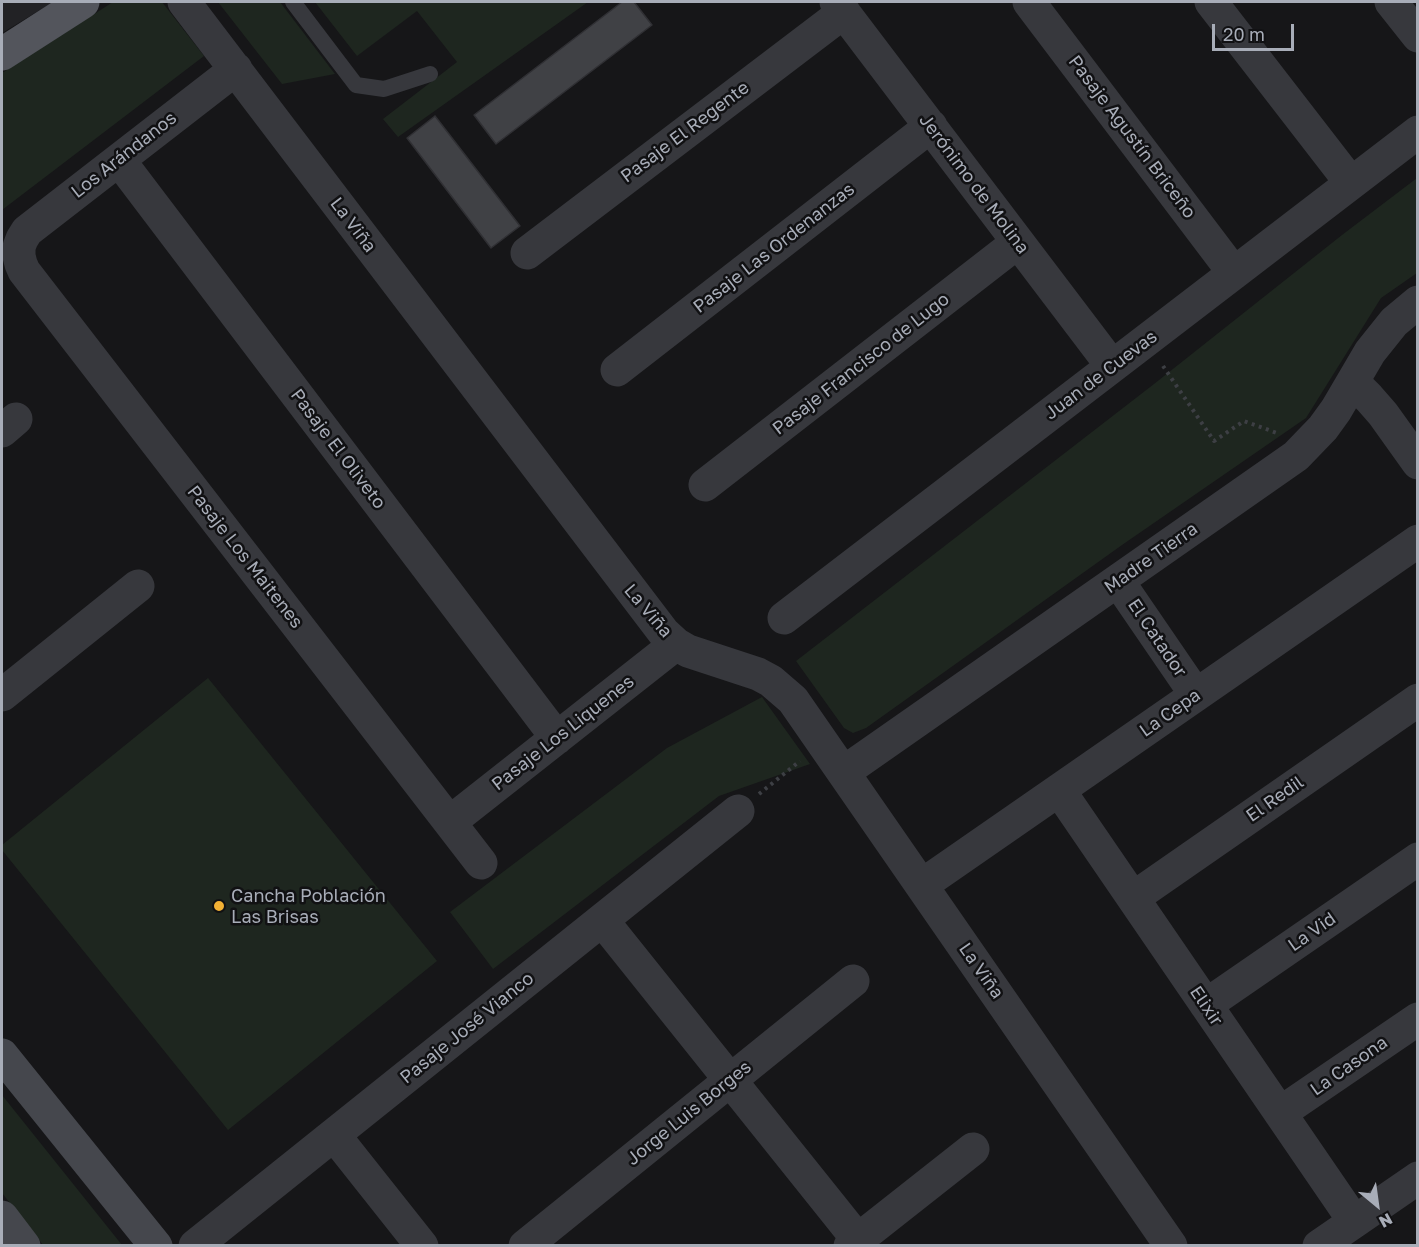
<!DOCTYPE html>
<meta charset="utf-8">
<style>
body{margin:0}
#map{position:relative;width:1419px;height:1247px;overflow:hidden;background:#161618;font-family:"Golos Text",sans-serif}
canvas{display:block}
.frame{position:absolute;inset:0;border:3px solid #a8adb8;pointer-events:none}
.north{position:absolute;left:1347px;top:1175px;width:60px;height:60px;-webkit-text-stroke:4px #111113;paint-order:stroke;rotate:151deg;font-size:16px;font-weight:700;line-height:24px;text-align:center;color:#a8adb8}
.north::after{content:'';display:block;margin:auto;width:21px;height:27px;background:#a8adb8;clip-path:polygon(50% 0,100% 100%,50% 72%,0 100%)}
.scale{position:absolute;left:1212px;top:24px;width:82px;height:27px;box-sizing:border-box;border:3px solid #a8adb8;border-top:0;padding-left:8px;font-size:18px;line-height:21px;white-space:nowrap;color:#a8adb8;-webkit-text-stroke:4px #111113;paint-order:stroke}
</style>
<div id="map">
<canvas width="1419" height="1247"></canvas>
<div class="frame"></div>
<div class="north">N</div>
<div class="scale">20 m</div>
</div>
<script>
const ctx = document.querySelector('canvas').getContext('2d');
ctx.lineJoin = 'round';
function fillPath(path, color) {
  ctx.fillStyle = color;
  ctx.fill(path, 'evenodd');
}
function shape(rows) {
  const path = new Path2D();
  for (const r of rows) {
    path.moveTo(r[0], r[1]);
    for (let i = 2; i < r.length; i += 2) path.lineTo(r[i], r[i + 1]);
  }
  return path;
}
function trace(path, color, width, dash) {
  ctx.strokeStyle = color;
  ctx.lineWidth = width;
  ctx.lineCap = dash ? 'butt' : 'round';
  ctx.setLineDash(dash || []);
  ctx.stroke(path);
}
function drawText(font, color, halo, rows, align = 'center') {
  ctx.font = font + ' "Golos Text",sans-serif';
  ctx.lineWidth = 5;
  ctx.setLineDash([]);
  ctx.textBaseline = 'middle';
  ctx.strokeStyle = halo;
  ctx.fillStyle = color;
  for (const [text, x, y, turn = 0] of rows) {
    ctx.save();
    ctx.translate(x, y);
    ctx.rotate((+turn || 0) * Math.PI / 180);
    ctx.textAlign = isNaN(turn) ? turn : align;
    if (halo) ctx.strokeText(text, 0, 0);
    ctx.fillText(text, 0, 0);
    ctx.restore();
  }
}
fillPath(shape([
 [2,2,53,2,2,33]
]), '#222225');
fillPath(shape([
 [113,2,162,2,204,56,2,210,2,73],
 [218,2,280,2,335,74,282,84],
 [315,2,588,2,398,137,383,119,457,62,417,11,357,56],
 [1417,178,1417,273,1381,298,1306,418,1122,545,866,728,853,733,844,728,796,661,1154,384,1342,235],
 [208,678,437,961,228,1130,2,850,2,845],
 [762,697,810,764,719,796,493,969,450,912,667,748],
 [2,1095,122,1245,43,1245,2,1193]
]), '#1e261f');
const building = shape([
 [622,2,634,2,652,25,496,144,474,115,622,2],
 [435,116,520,226,491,248,407,138,435,116]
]);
fillPath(building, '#404145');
trace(building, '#303034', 1.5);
trace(shape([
 [1163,366,1214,441,1244,421,1277,433],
 [759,794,800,761]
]), '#3d3f44', 4, [3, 4.5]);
trace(shape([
 [293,2,356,85,384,89,430,74]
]), '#37383d', 16);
trace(shape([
 [184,2,664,633,676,644,688,651,758,674,771,681,793,700,1171,1246],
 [836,2,1112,366],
 [1029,2,1234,273],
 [1211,2,1351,183],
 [1391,2,1418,36],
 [236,69,27,231,22,239,19,247,19,256,21,264,24,271,481,863],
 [119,160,557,738],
 [527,253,844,12],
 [617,370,931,126],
 [1353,382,1369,398,1383,414,1418,463],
 [2,431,16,419],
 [705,485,1018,242],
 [1118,581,1196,695],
 [784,618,1418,132],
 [2,695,138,586],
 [844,772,1296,456,1323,428,1336,410,1370,352,1394,322,1418,302],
 [1059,790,1354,1221],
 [450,822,676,644],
 [922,885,1418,541],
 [1133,898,1418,700],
 [602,920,863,1246],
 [1206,1005,1418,859],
 [1280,1113,1418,1019],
 [334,1135,422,1246],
 [195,1246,738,811],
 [525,1246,853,981],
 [850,1246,973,1149],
 [1319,1246,1418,1178]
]), '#37383d', 33);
trace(shape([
 [2,1055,156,1246],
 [2,1217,24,1246]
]), '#45474d', 33);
trace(shape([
 [2,54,83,2]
]), '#53555c', 33);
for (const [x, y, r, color] of [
 [219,906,6,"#f2b134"]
]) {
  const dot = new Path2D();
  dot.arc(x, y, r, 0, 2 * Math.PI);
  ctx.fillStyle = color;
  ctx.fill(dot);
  trace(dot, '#111113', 2);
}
drawText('18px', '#a8adb8', '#111113', [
 ["Pasaje El Regente",685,132,-37],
 ["Pasaje Agustín Briceño",1132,137,53],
 ["Los Arándanos",124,155,-38],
 ["Jerónimo de Molina",974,184,53],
 ["La Viña",353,225,53],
 ["Pasaje Las Ordenanzas",774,248,-38],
 ["Pasaje Francisco de Lugo",861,364,-38],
 ["Juan de Cuevas",1101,375,-37],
 ["Pasaje El Oliveto",338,449,53],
 ["Pasaje Los Maitenes",245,557,52],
 ["Madre Tierra",1151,558,-35],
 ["La Viña",648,611,50],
 ["El Catador",1157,638,56],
 ["La Cepa",1170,713,-35],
 ["Pasaje Los Liquenes",563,733,-38],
 ["El Redil",1275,799,-35],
 ["La Vid",1312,932,-35],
 ["La Viña",981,971,55],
 ["Elixir",1206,1006,56],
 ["Pasaje José Vianco",467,1028,-39],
 ["La Casona",1349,1066,-35],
 ["Jorge Luis Borges",689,1113,-39]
]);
drawText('18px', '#a8adb8', '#111113', [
 ["Cancha Población",231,896],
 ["Las Brisas",231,917]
], 'left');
</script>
